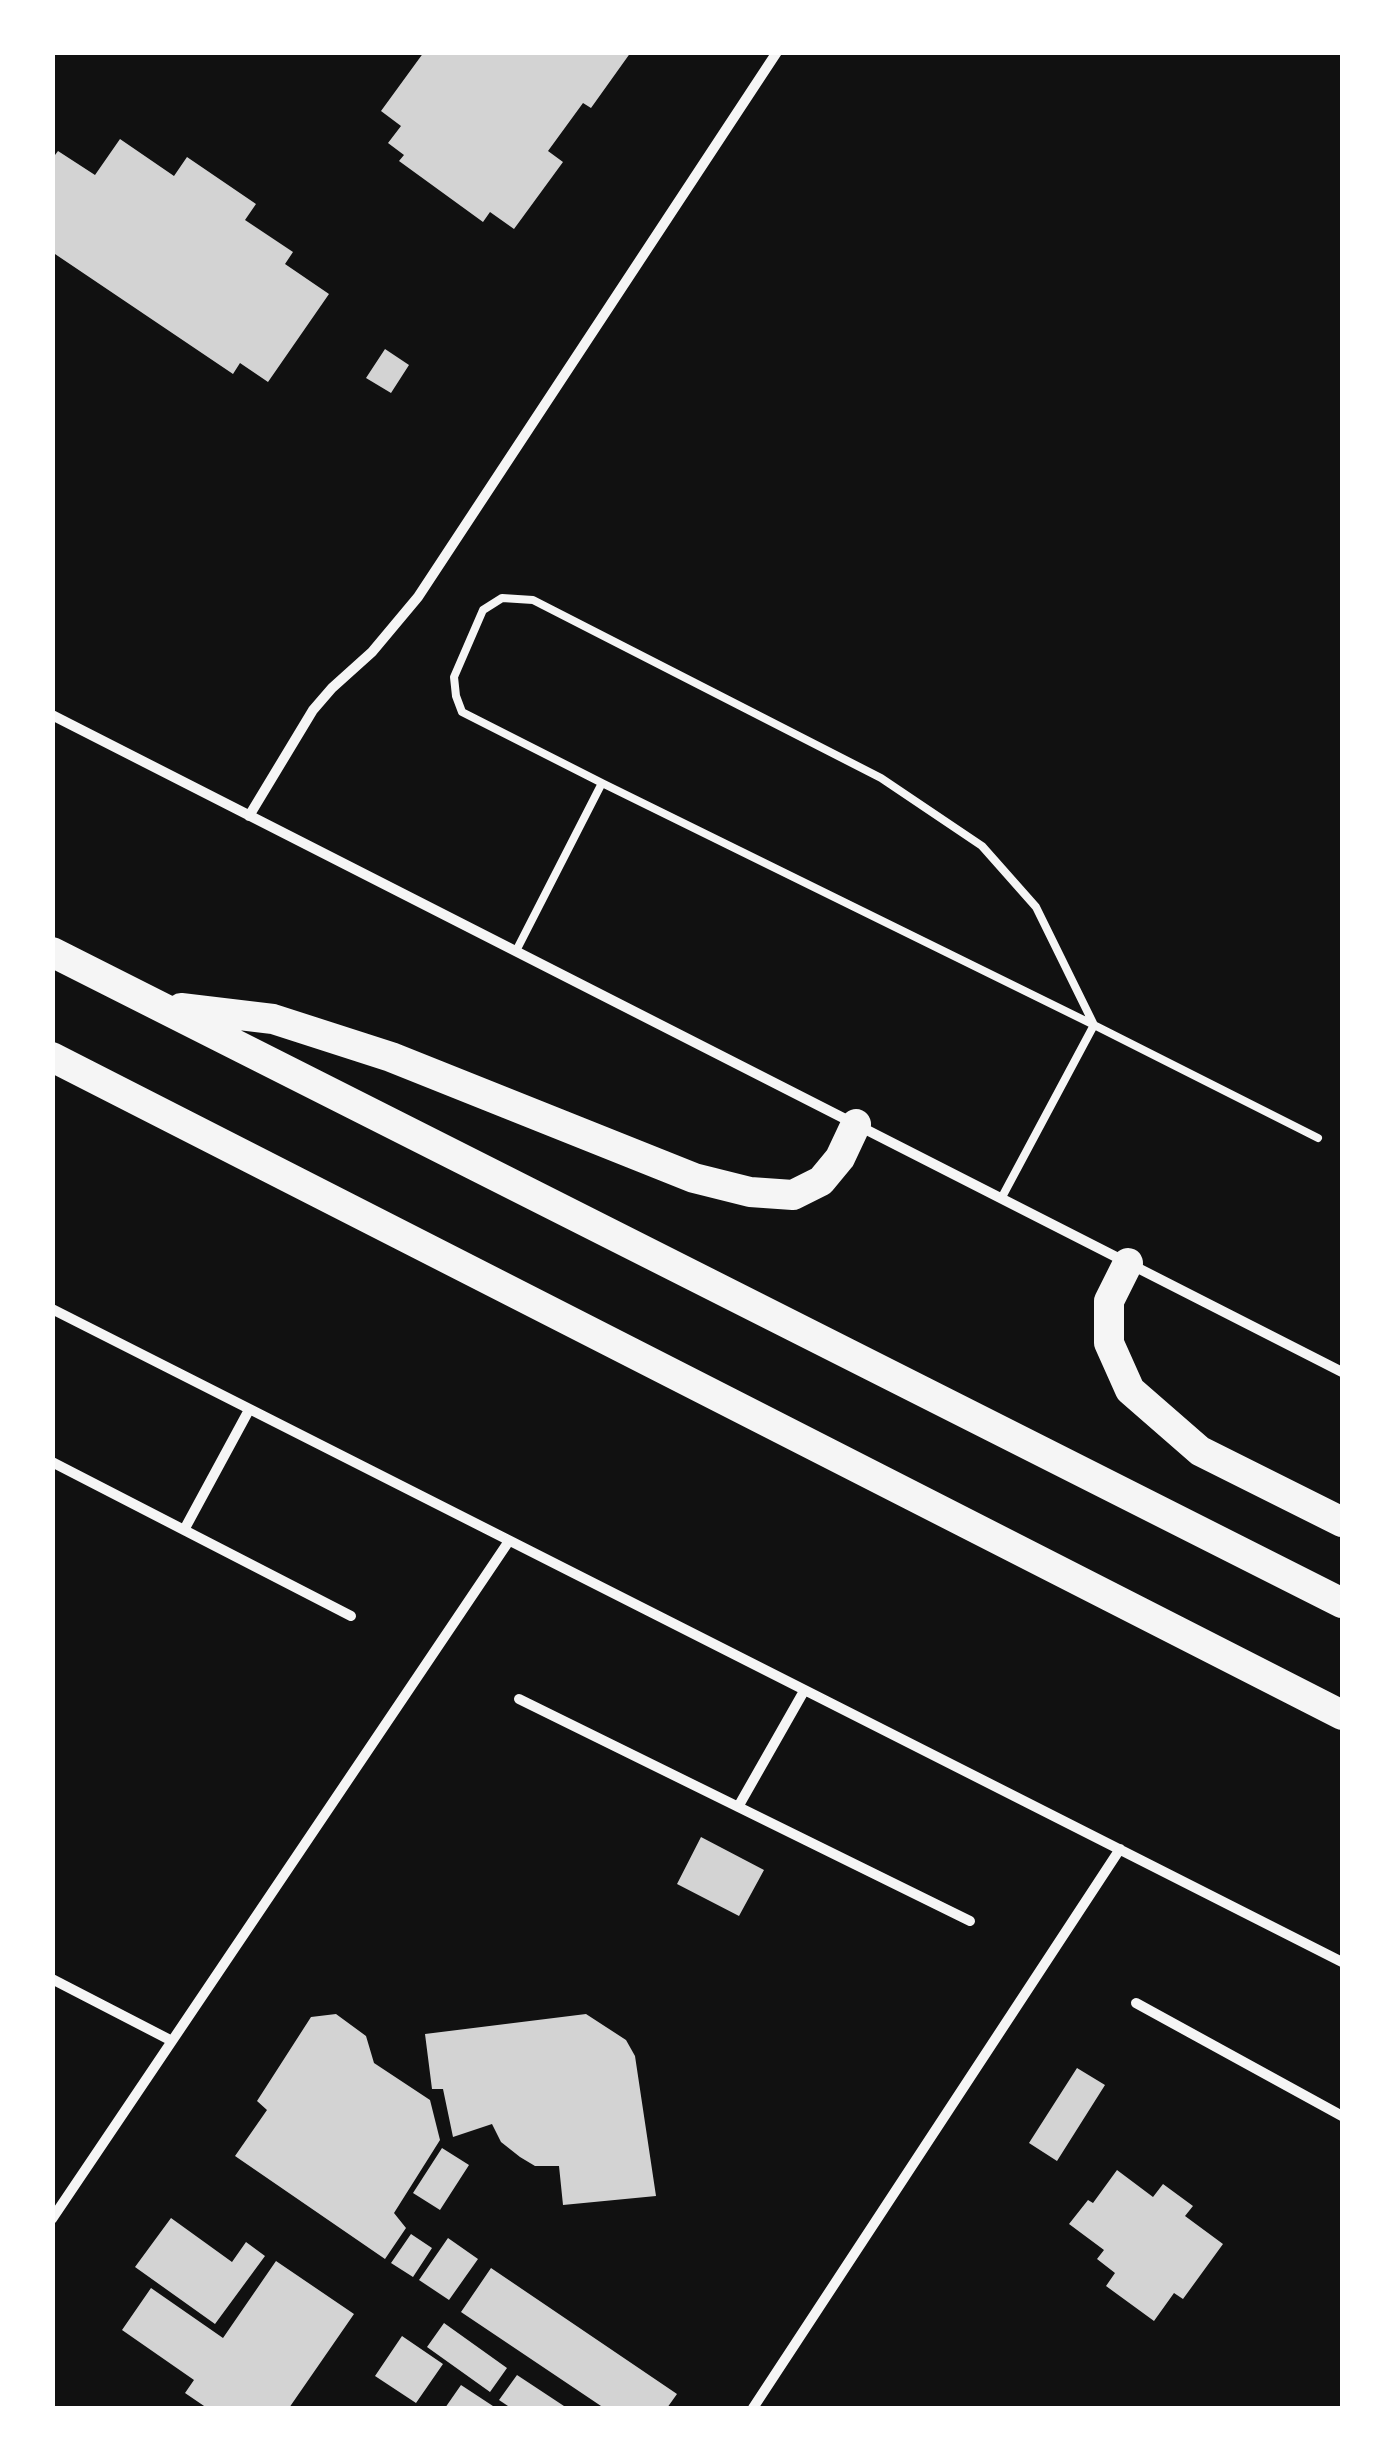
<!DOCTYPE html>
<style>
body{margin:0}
#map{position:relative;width:1395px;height:2461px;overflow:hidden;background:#111;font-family:"Titillium Web",sans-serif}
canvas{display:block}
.frame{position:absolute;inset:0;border:55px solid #fff;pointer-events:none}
</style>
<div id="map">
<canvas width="1395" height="2461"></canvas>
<div class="frame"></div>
</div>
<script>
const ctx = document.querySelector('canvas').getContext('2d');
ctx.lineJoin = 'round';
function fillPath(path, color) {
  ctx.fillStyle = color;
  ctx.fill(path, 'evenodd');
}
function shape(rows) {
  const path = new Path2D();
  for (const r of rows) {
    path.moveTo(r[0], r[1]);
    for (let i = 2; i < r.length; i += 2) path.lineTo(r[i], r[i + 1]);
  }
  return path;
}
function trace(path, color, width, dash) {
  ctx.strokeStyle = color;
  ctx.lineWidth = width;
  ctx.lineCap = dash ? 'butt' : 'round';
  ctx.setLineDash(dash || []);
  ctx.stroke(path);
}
fillPath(shape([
 [424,52,631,52,591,108,583,103,548,151,563,162,514,229,490,212,483,222,399,161,404,155,388,143,401,126,381,111],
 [120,139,174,176,187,157,256,204,245,220,293,252,285,264,329,294,268,382,240,363,233,374,52,252,52,159,58,151,95,175],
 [385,349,409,365,391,393,366,378],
 [701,1837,764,1870,739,1916,677,1884],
 [336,2014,366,2036,374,2063,430,2100,440,2140,394,2213,406,2228,385,2259,235,2156,267,2110,257,2101,311,2017],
 [586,2014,626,2040,635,2056,656,2196,563,2205,559,2166,535,2166,520,2157,501,2142,492,2124,453,2137,443,2089,432,2089,425,2034],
 [1077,2068,1105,2085,1057,2161,1029,2143],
 [442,2148,469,2165,440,2210,413,2193],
 [1117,2170,1153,2197,1163,2184,1193,2206,1185,2216,1223,2244,1183,2299,1174,2293,1154,2321,1106,2286,1115,2273,1097,2259,1104,2250,1069,2224,1088,2200,1093,2203],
 [171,2218,232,2262,246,2242,265,2256,215,2324,135,2267],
 [411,2234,432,2248,413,2277,391,2263],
 [448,2238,478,2259,449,2300,419,2280],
 [276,2261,354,2314,289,2408,207,2408,185,2393,194,2380,122,2330,151,2288,223,2338],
 [491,2268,677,2394,667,2408,604,2408,461,2312],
 [444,2323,507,2368,490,2392,427,2347],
 [402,2336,443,2364,416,2403,375,2376],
 [517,2375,567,2408,511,2408,499,2400],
 [461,2385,496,2408,445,2408]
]), '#d3d3d3');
trace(shape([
 [602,783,462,712,456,696,454,677,483,610,502,598,533,600,881,778,982,846,1036,907,1094,1025,1318,1138],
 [516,951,602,783,1094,1025,1002,1197]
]), '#f5f5f5', 8);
trace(shape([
 [52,715,1342,1372],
 [249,816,313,710,332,688,372,652,418,597,777,52],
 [52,1309,1342,1962],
 [52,1462,351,1616],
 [184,1530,249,1410],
 [519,1699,970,1921],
 [738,1807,804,1691],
 [52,1979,172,2041],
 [1136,2003,1342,2116],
 [52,2219,509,1541],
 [753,2408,1120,1849]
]), '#f5f5f5', 10);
trace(shape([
 [52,952,1342,1603],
 [181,1008,273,1019,391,1057,694,1178,750,1192,793,1195,821,1181,840,1158,856,1124],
 [52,1057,1342,1715],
 [1128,1263,1109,1301,1109,1343,1130,1390,1200,1451,1342,1522]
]), '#f5f5f5', 30);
</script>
